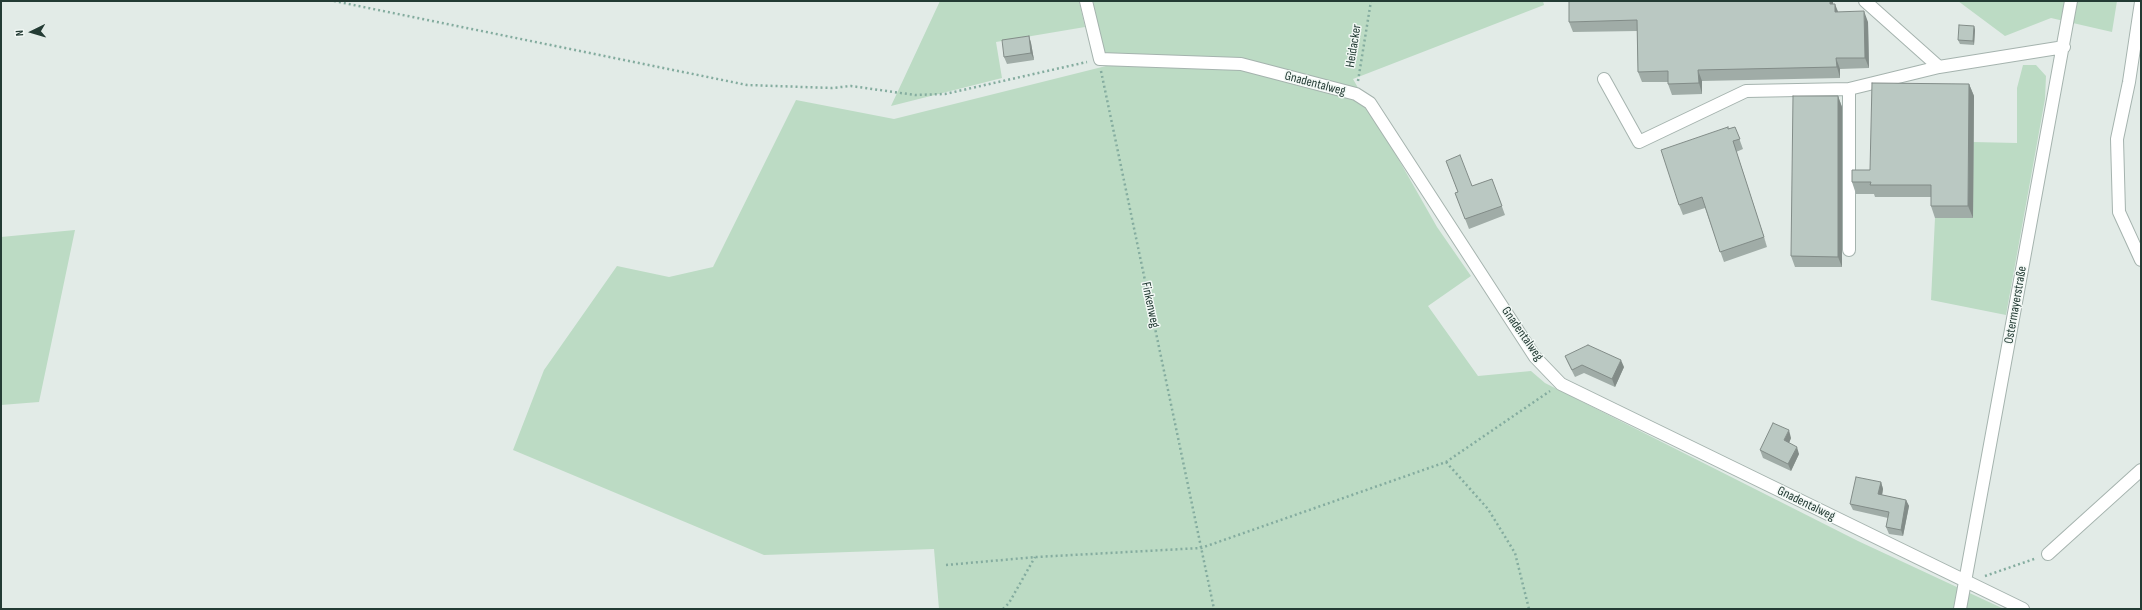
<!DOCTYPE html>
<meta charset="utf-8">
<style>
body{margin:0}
#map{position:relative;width:2142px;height:610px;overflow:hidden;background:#e2ebe7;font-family:"Sofia Sans Condensed",sans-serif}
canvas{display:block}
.frame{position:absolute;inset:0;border:2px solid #233b34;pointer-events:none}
.north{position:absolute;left:12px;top:12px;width:40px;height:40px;-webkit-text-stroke:3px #f2f8f5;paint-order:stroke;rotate:265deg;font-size:11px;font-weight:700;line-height:16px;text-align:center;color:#233b34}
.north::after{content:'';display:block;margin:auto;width:14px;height:18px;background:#233b34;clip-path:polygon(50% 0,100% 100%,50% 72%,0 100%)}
</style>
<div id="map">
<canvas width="2142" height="610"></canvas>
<div class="frame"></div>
<div class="north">N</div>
</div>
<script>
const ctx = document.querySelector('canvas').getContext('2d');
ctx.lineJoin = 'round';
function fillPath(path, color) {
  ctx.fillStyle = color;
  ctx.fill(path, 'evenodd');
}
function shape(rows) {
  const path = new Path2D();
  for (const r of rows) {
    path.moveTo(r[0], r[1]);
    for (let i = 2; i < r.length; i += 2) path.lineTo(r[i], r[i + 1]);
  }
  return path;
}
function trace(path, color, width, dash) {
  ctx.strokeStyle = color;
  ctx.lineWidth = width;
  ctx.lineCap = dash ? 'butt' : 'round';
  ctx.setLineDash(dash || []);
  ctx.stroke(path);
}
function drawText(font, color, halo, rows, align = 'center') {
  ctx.font = font + ' "Sofia Sans Condensed",sans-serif';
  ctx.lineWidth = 3;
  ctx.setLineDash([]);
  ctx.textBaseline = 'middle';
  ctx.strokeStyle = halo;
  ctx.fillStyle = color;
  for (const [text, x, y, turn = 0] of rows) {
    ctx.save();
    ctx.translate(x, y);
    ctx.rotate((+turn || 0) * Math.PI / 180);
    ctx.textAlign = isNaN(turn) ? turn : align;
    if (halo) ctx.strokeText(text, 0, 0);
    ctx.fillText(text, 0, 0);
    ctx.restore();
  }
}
fillPath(shape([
 [940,1,1079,1,1085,27,996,42,1002,78,891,106],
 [1093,1,1543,1,1544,5,1353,79,1437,227,1471,276,1428,306,1478,376,1531,371,1545,383,1753,488,1858,541,2004,609,939,609,934,549,764,555,513,450,544,370,617,266,669,277,713,267,796,100,894,119,1106,66],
 [1958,1,2117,1,2112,32,2051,18,2005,36],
 [2023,65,2036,65,2046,76,2045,99,2006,315,1931,300,1935,218,1973,218,1973,142,2017,143,2017,88],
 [75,230,39,402,1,405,1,237]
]), '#bcdbc4');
const minor = shape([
 [1086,1,1100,59,1241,64,1356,94,1370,103,1535,357,1561,384,2023,609],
 [1865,1,1939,67,2064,47],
 [2141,2,2129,82,2117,139,2119,212,2141,260],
 [1604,79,1639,142,1746,91,1849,89,1939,67],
 [1849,89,1849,250],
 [2048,554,2141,470],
 [1960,609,2071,1]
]);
trace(minor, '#a5b3ae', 14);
trace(shape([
 [334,1,747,85,832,88,851,86,915,95,945,94,1087,62],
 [1101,71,1214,609],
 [1358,81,1371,1],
 [1446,462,1488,509,1515,553,1529,609],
 [946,565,1036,557,1201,548,1446,462,1550,391],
 [1985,576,2037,558],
 [1003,609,1009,603,1035,557]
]), '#84ac9f', 2.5, [2, 3]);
trace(minor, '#fff', 12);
fillPath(shape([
 [1833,4,1838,12,1868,22,1869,68,1840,69,1840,78,1702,81,1702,94,1672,95,1668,84,1668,82,1642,82,1638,72,1637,31,1573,32,1569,22],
 [1974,26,1975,30,1974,45,1960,44,1958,40],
 [1029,36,1031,43,1034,60,1007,64,1004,57],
 [1969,84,1974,96,1973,218,1935,218,1931,206,1931,197,1875,197,1874,194,1856,194,1852,182,1870,170],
 [1838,96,1842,107,1842,267,1795,267,1791,256],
 [1735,127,1743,149,1736,152,1767,247,1724,262,1705,208,1683,215,1679,205,1728,129],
 [1446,161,1472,186,1492,179,1505,215,1469,229,1455,193,1458,192],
 [1565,356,1624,367,1615,387,1584,373,1575,377,1568,363],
 [1791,438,1789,443,1799,454,1791,471,1763,458,1760,450],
 [1881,482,1883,489,1882,495,1906,500,1909,506,1903,536,1889,534,1886,527,1888,518,1853,510,1850,504]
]), '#a0aca7');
fillPath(shape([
 [1830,1,1833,1,1833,15,1830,4],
 [1835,4,1839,14,1835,12],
 [1864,11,1868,22,1869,68,1865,58],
 [1974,26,1975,30,1974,45,1973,41],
 [1029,36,1031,43,1034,60,1031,53],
 [1836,58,1840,69,1840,78,1837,67],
 [1698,70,1702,81,1702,94,1699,83],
 [1969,84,1974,96,1973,218,1968,206],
 [1838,96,1842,107,1842,267,1838,257],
 [1733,141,1736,152,1767,247,1764,237],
 [1621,360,1624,367,1615,387,1612,379],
 [1789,430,1791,438,1787,448,1784,440],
 [1797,447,1799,454,1791,471,1788,464],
 [1881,482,1883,489,1881,501,1878,494],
 [1906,500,1909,506,1903,536,1901,530]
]), '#828c88');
const building = shape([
 [1569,1,1830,1,1830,4,1835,4,1835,12,1864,11,1865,58,1836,58,1837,67,1698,70,1699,83,1668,84,1668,71,1638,72,1637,20,1569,22,1569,1],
 [1959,25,1974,26,1973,41,1958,40,1959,25],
 [1029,36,1031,53,1004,57,1002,40,1029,36],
 [1872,83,1969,84,1968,206,1931,206,1931,185,1870,185,1871,182,1852,182,1852,170,1870,170,1872,83],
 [1793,96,1838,96,1838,257,1791,256,1793,96],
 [1728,127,1728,129,1735,127,1740,139,1733,141,1764,237,1720,252,1702,197,1679,205,1661,150,1728,127],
 [1460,155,1472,186,1492,179,1502,206,1465,219,1455,193,1458,192,1446,161,1460,155],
 [1588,345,1621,360,1612,379,1582,365,1572,370,1565,356,1588,345],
 [1773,423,1789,430,1784,440,1797,447,1788,464,1760,450,1773,423],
 [1856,477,1881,482,1878,494,1906,500,1901,530,1886,527,1889,512,1850,504,1856,477]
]);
fillPath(building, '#bac8c2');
trace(building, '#828c88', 1);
drawText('13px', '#233b34', '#f2f8f5', [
 ["Heidacker",1354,46,-81],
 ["Gnadentalweg",1315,84,15],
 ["Finkenweg",1150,305,78],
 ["Ostermayerstraße",2016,305,-80],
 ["Gnadentalweg",1522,334,55],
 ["Gnadentalweg",1806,504,26]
]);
</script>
